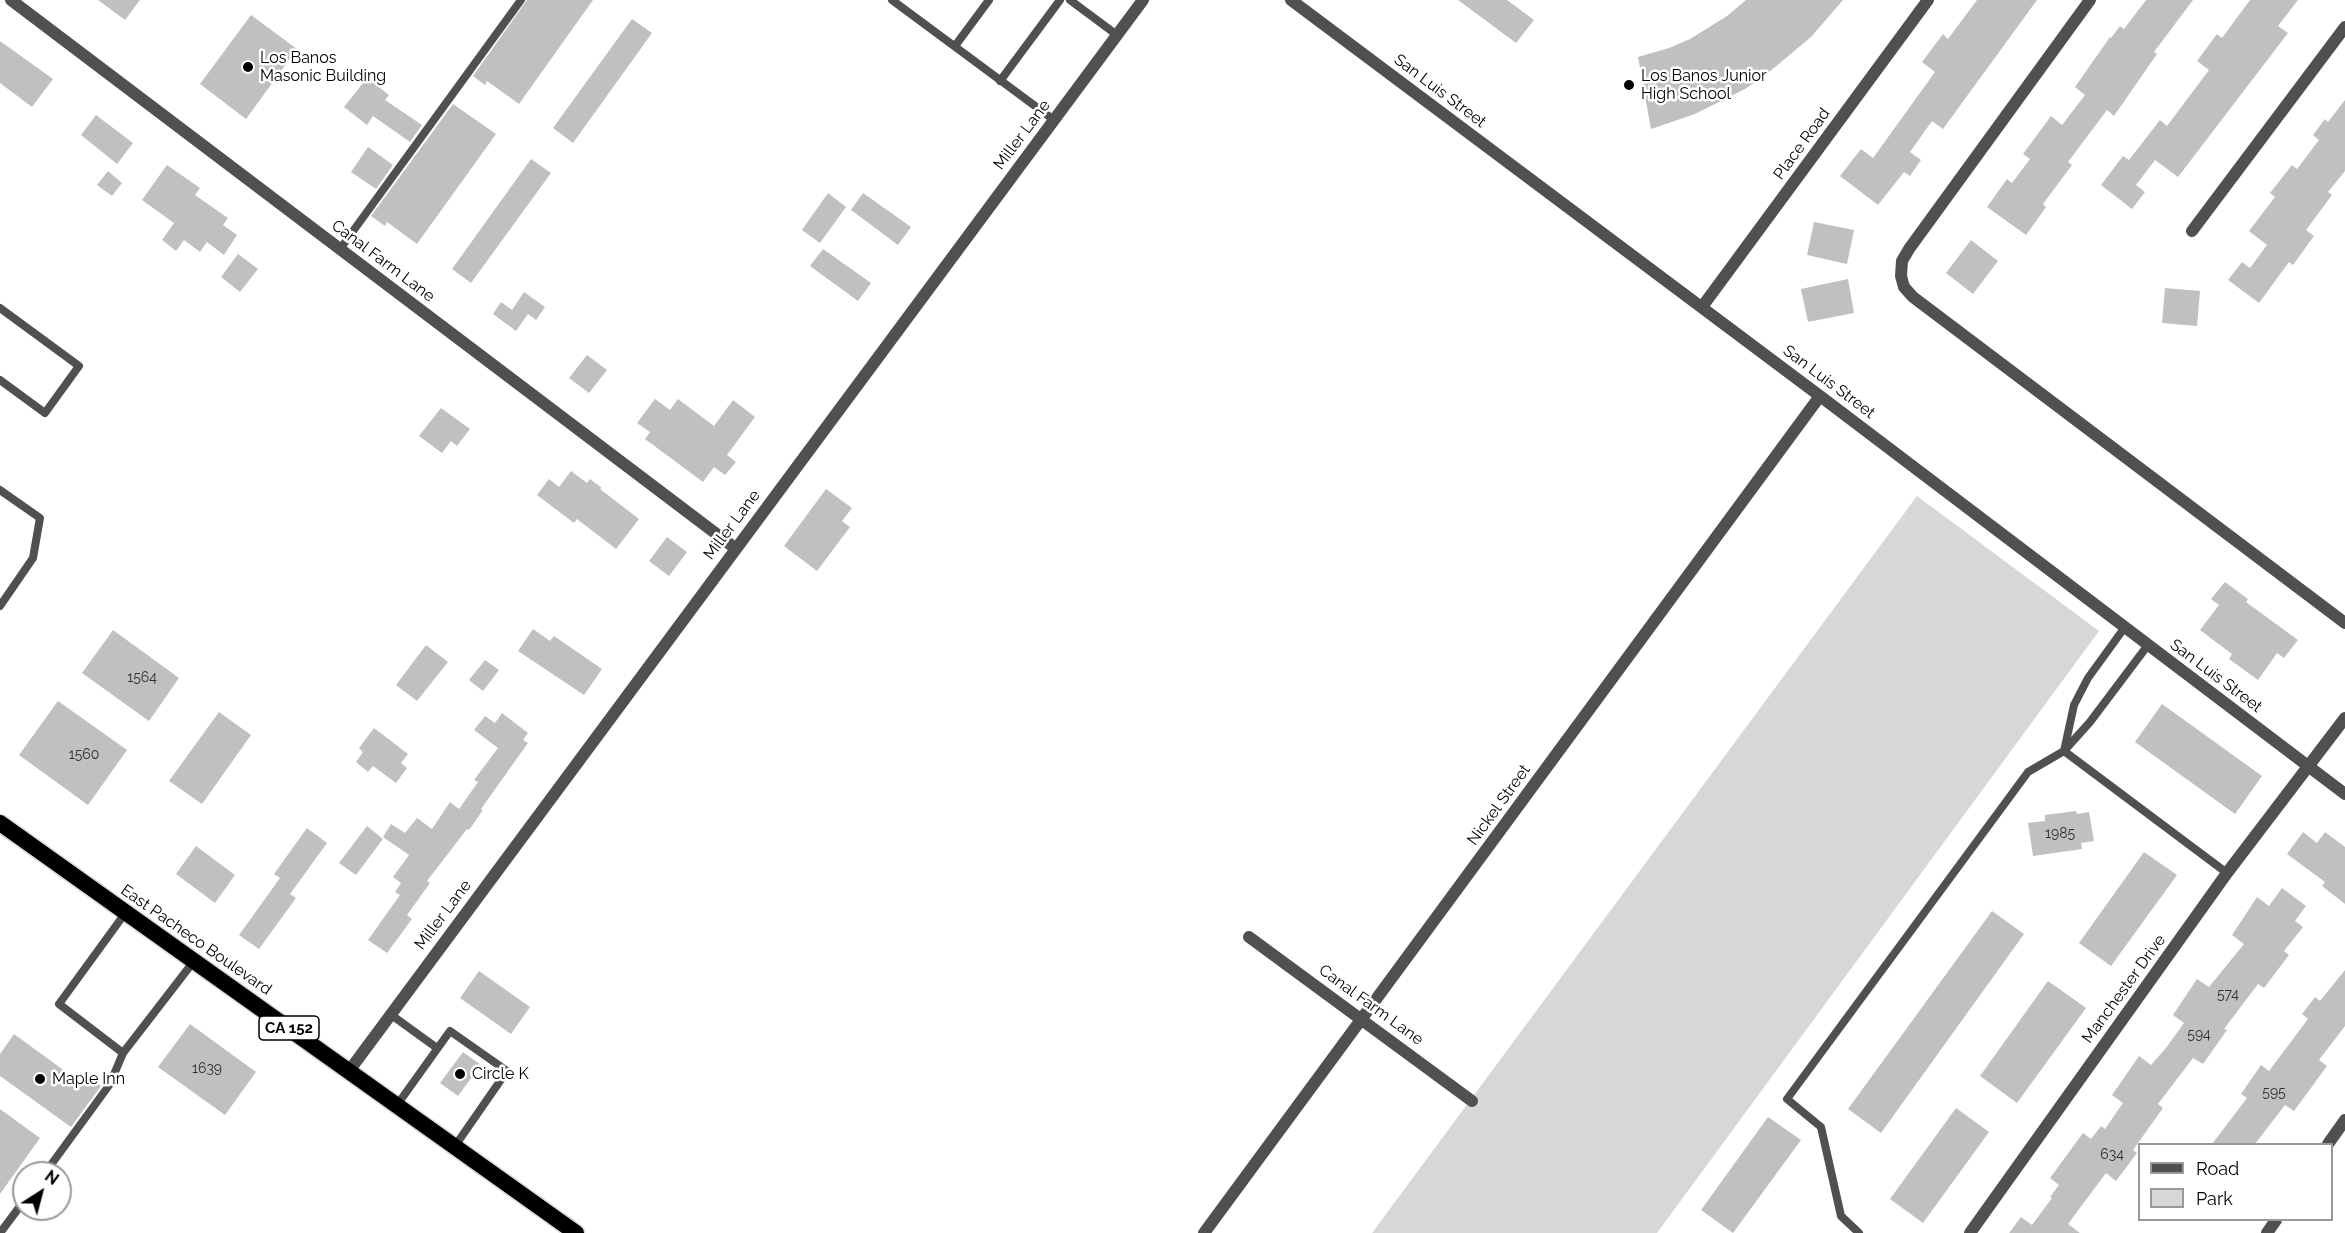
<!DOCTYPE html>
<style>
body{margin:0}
#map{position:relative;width:2345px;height:1233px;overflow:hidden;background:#fff;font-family:Raleway,sans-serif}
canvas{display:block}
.legend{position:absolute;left:2138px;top:1143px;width:195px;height:78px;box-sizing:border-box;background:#fff;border:2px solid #999;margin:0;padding:8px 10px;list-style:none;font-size:18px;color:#000}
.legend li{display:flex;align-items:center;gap:12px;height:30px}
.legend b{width:30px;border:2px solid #999}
.north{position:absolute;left:12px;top:1161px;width:60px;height:60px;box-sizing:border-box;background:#fff;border:2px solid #999;border-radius:50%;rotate:36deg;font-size:16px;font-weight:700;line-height:24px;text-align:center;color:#000}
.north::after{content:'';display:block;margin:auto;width:21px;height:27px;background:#000;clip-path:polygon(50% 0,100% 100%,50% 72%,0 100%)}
</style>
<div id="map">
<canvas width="2345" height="1233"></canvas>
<ul class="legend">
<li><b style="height:8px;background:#505050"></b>Road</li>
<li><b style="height:16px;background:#d7d7d7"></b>Park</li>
</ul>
<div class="north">N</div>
</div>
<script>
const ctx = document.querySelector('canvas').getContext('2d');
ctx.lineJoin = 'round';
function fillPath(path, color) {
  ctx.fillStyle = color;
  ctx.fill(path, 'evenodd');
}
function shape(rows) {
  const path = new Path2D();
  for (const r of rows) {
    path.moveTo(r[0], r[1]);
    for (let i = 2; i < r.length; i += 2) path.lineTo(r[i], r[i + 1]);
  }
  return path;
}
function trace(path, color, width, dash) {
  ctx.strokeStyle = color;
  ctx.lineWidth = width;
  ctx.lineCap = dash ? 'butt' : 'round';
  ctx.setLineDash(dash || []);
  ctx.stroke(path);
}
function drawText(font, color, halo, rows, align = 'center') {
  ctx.font = font + ' Raleway,sans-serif';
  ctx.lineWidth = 5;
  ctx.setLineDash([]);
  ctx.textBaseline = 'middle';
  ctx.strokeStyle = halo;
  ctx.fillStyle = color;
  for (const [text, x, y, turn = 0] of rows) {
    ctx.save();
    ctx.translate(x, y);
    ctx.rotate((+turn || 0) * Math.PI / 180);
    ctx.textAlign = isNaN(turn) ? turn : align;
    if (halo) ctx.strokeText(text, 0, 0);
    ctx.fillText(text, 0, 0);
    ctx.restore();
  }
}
fillPath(shape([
 [1917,496,2099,631,1657,1233,1372,1233]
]), '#d7d7d7');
fillPath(shape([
 [98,0,140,0,125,20],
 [527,0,593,0,519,104,487,81,485,85,473,76],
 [1458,0,1507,0,1534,20,1516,43],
 [1746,0,1843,0,1811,37,1768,73,1745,89,1695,114,1651,129,1638,57,1669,48,1690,39,1727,16],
 [1977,0,2037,0,1943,129,1932,121,1910,152,1921,160,1910,176,1904,172,1878,205,1840,176,1861,149,1873,158,1935,72,1922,62,1943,34,1948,39],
 [2146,0,2193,0,2154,52,2157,54,2114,116,2107,110,2068,162,2072,165,2043,204,2046,207,2026,235,1987,207,2007,179,2012,183,2030,159,2023,154,2051,116,2062,125,2085,95,2075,87,2110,37,2111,38,2120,26,2124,29],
 [2250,0,2298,0,2278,26,2288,33,2178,177,2155,160,2136,185,2145,192,2132,209,2101,185,2123,156,2129,160,2160,120,2167,126,2209,70,2197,61,2217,34,2222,38],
 [251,15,297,49,246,119,200,84],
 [632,19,652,33,573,143,553,128],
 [0,41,53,79,32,107,0,83],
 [367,78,389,95,385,100,422,125,410,142,373,116,367,125,344,107],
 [2345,100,2345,171,2328,192,2332,195,2306,230,2314,236,2293,265,2289,262,2259,303,2228,280,2242,262,2250,268,2267,245,2249,231,2275,197,2270,193,2292,165,2297,169,2319,140,2313,135,2325,119,2328,122],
 [453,104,496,134,417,244,387,222,385,226,371,216],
 [96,115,133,143,117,164,81,135],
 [368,147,393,165,376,189,351,172],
 [531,159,551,173,471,283,452,269],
 [167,165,200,188,195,195,228,218,223,225,237,235,224,255,207,242,200,252,184,240,176,251,162,240,174,223,142,200],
 [108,171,122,183,112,196,97,185],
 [828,193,846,207,820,243,802,230],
 [863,193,911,227,898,245,851,210],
 [1814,222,1854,230,1847,264,1807,255],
 [1971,240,1998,261,1973,294,1946,273],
 [823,249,871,283,858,301,810,266],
 [238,254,258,269,240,292,221,277],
 [1848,279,1854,313,1808,322,1801,289],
 [2165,288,2200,291,2197,326,2162,323],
 [524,292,545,307,536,320,528,314,516,331,493,314,501,302,512,310],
 [587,355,607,370,589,393,569,378],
 [655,399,670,410,678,399,714,426,733,400,755,417,727,455,736,462,725,475,714,467,703,482,645,439,650,432,637,423],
 [441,408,470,429,457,446,451,441,442,453,419,436],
 [571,471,587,483,590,479,602,488,600,489,639,519,616,549,577,519,574,523,537,495,549,479,559,487],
 [826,489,852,508,842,521,850,527,817,571,784,546],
 [667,537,687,552,669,576,649,561],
 [2225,582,2248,599,2246,602,2298,640,2284,658,2277,653,2258,680,2229,659,2232,654,2200,630,2219,605,2211,599],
 [533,629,550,641,554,636,602,669,584,695,518,651],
 [113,630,179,678,149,721,82,673],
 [426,645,448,662,417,701,396,685],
 [485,660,499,670,483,691,469,680],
 [58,701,127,750,88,805,19,755],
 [2162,704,2262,776,2235,814,2135,742],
 [219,712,251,735,202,804,169,781],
 [502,713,528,733,523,740,528,743,481,809,483,810,469,830,467,829,427,881,430,883,407,915,412,919,387,953,368,940,400,895,395,892,401,883,393,877,409,855,383,837,391,824,405,833,417,818,432,829,450,802,459,809,478,782,474,780,498,748,474,730,485,716,495,723],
 [374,728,408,754,401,763,407,768,396,783,373,766,368,772,356,762,363,752,359,748],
 [2076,811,2077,814,2089,812,2094,841,2081,843,2082,849,2033,856,2028,823,2045,821,2045,815],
 [367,826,383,839,356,875,339,863],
 [307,828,327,843,290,894,296,898,259,949,239,935,280,878,274,874],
 [2303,832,2317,843,2325,832,2345,847,2345,904,2322,886,2325,882,2287,854],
 [196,846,235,875,215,903,176,874],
 [2144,852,2177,875,2111,966,2079,943],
 [2282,888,2306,906,2295,921,2303,927,2284,951,2289,955,2264,988,2258,984,2224,1029,2227,1030,2203,1064,2193,1058,2158,1104,2163,1108,2133,1150,2137,1153,2116,1181,2106,1173,2068,1224,2080,1233,2009,1233,2021,1217,2032,1225,2052,1198,2050,1197,2059,1185,2050,1178,2083,1133,2091,1139,2101,1126,2105,1129,2123,1103,2112,1095,2139,1056,2151,1065,2166,1048,2184,1023,2173,1015,2197,979,2209,987,2244,944,2232,935,2257,897,2269,906],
 [1992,911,2024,934,1881,1133,1848,1109],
 [2345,970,2345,1026,2319,1060,2327,1066,2294,1111,2285,1105,2255,1144,2212,1144,2247,1098,2241,1094,2261,1065,2269,1071,2308,1019,2302,1014,2315,997,2320,1001],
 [479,971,530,1007,511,1034,460,998],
 [2048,981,2086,1008,2017,1103,1980,1076],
 [190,1024,256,1072,225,1115,158,1067],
 [14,1034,80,1082,85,1075,101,1086,71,1127,0,1076,0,1054],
 [463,1052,481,1065,458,1096,440,1083],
 [1956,1108,1989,1132,1923,1223,1890,1199],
 [0,1109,40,1138,0,1194],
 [1768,1117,1801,1140,1733,1233,1701,1210]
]), '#c0c0c0');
const trunk = shape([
 [0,823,576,1233]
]);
trace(trunk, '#dbdbdb', 19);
trace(shape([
 [892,0,1054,120],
 [1070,0,1117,35],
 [955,46,989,0],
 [1000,81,1060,0],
 [340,249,521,0],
 [0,308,79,366,45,413,0,380],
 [0,490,40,518,33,558,0,606],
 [2125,627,2088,678,2074,705,2064,751,2090,722,2148,645],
 [126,912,59,1004,123,1053,194,961],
 [390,1014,437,1048],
 [397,1105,450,1031,507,1071,455,1146],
 [45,1173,110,1084,123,1053],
 [0,1233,24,1201],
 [1859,1233,1841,1216,1821,1127,1787,1099,2028,772,2064,751,2227,873]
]), '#505050', 8);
trace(shape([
 [11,0,735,548],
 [1291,0,1820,396,2345,794],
 [2090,0,1909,249,1902,261,1901,276,1904,287,1913,297,2345,623],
 [2192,231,2345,27],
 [1702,307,1928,0],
 [1249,937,1472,1101],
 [349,1071,1143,0],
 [2328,1144,2345,1120],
 [1204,1233,1820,396],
 [1970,1233,2227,873,2345,718],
 [2267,1233,2276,1220]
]), '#505050', 12);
trace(trunk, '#000', 16);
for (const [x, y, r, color] of [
 [248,67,6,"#000"],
 [1629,85,6,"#000"],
 [460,1074,6,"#000"],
 [40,1079,6,"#000"]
]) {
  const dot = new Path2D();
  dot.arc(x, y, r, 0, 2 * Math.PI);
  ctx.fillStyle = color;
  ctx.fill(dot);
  trace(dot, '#fff', 2);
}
drawText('14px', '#303030', null, [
 ["1564",142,678],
 ["1560",84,755],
 ["1985",2060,834],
 ["574",2228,995],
 ["594",2199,1035],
 ["1639",207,1069],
 ["595",2274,1093],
 ["634",2112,1155]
]);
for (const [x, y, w] of [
 [289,1028,60]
]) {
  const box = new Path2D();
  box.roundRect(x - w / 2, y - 12, w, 24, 4.5);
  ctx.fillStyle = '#fff';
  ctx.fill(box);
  trace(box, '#000', 1.5);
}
drawText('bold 15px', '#000', null, [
 ["CA 152",289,1028]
]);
drawText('16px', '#000', '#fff', [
 ["Los Banos",260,58],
 ["Masonic Building",260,76],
 ["Los Banos Junior",1641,76],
 ["High School",1641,94],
 ["Circle K",472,1074],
 ["Maple Inn",52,1079]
], 'left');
drawText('16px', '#000', '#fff', [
 ["San Luis Street",1440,91,37],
 ["Miller Lane",1022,135,-53],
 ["Place Road",1802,144,-54],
 ["Canal Farm Lane",383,261,37],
 ["San Luis Street",1829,382,37],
 ["Miller Lane",732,525,-53],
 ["San Luis Street",2216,676,37],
 ["Nickel Street",1499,805,-54],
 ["Miller Lane",443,915,-53],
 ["East Pacheco Boulevard",196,940,35],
 ["Manchester Drive",2124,989,-54],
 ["Canal Farm Lane",1371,1005,36]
]);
</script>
